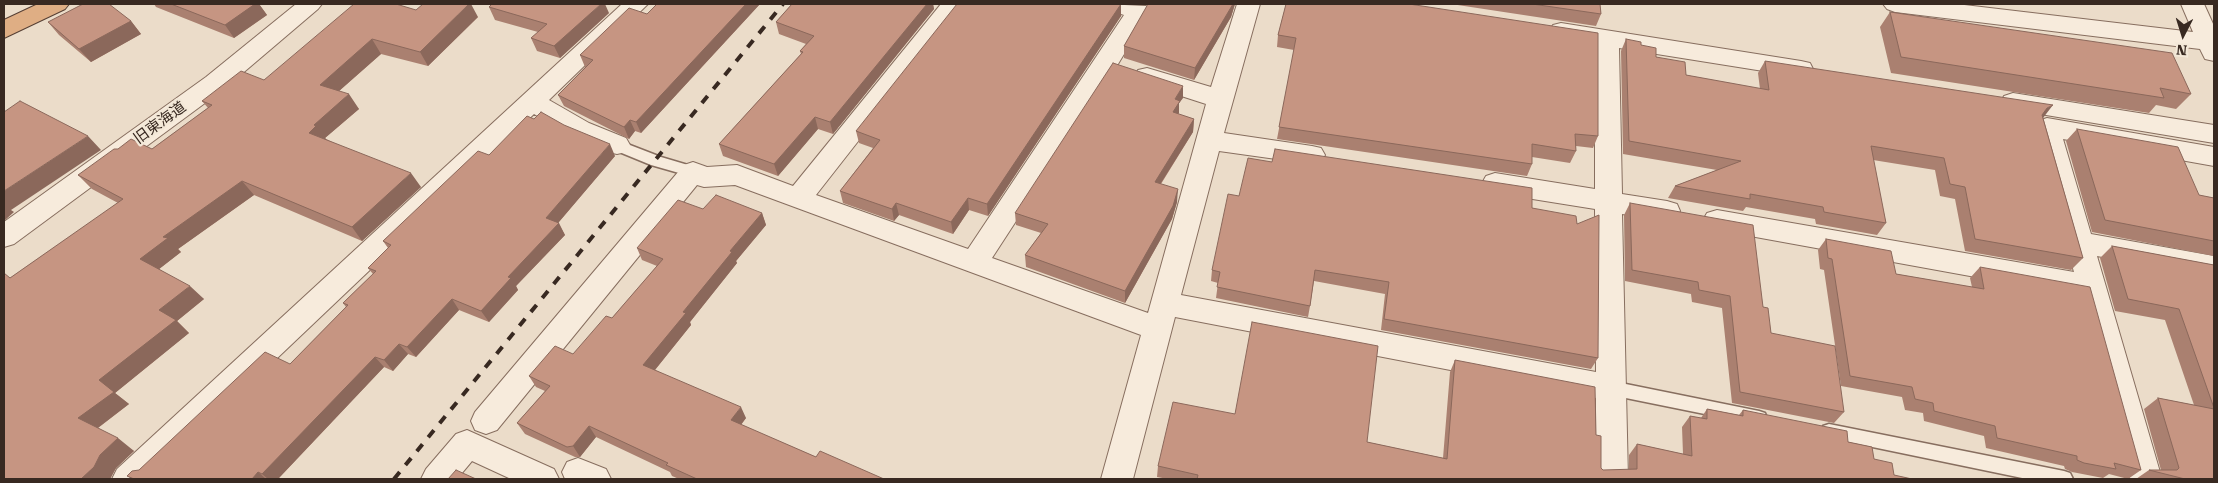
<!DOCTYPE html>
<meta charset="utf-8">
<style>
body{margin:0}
#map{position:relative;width:2218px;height:483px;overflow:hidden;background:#ebdcc9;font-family:"Roboto Serif",serif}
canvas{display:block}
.frame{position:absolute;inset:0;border:5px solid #382921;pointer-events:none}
.north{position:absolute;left:2158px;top:10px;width:50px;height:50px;-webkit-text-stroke:4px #f3e8d8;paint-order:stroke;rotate:185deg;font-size:14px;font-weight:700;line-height:20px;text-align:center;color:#382921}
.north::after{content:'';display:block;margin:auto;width:18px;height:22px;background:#382921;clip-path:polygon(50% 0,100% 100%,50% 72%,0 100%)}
</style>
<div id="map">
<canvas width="2218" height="483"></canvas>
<div class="frame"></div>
<div class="north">N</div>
</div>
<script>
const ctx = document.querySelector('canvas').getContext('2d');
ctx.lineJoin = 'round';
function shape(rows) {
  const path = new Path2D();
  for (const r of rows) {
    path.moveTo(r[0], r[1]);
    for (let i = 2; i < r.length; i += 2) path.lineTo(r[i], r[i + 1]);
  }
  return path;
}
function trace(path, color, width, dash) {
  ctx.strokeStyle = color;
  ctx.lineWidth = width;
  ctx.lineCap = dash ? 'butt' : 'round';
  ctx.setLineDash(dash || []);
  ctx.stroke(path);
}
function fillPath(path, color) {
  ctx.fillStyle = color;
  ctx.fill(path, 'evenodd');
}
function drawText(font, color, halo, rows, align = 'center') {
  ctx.font = font + ' "Roboto Serif","Noto Sans JP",serif';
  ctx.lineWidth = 4.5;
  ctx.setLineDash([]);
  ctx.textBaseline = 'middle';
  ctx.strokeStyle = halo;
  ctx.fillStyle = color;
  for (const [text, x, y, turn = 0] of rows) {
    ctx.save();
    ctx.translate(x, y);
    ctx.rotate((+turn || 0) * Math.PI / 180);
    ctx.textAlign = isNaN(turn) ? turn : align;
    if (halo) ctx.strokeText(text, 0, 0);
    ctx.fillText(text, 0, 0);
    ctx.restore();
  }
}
const service = shape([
 [617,140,661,157,698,168,700,172,698,176,693,177,651,165,612,149,610,145,612,141,617,140],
 [1611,381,1759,411,1765,413,1767,418,1765,423,1759,425,1611,395,1605,393,1603,388,1605,383,1611,381],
 [1829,424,2064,471,2070,473,2073,479,2027,479,1829,438,1823,436,1821,431,1823,426,1829,424]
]);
const minor = shape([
 [296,4,322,4,318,9,224,89,14,244,4,247,4,222,206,77,296,4],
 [622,4,648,4,549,100,589,123,626,138,630,145,626,152,617,154,608,152,571,135,534,114,150,479,112,479,117,469,622,4],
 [941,4,962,4,964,6,816,195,968,249,1124,15,1106,9,1103,4,1146,6,1150,11,1115,69,992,258,1148,313,1206,104,1138,82,1135,76,1138,70,1147,68,1211,87,1237,4,1260,4,1224,133,1312,146,1321,148,1325,155,1321,162,1312,164,1219,151,1181,295,1596,372,1595,209,1495,193,1486,190,1482,183,1486,176,1495,173,1595,189,1595,44,1553,37,1549,31,1553,25,1561,23,1801,61,1810,63,1813,69,1810,75,1801,77,1619,48,1622,194,1667,201,1677,204,1680,211,1677,218,1667,221,1622,214,1628,479,1596,479,1596,398,1175,317,1133,479,1101,479,1141,335,735,185,704,187,697,185,497,430,486,434,475,430,471,421,475,412,684,165,693,162,707,167,737,165,793,186,941,4],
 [1883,4,1956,4,2193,32,2181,4,2204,4,2214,26,2214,61,2205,59,2200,49,1895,12,1887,9,1883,4],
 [2013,93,2214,125,2214,143,2004,108,2001,102,2004,96,2013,93],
 [2047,118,2214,147,2214,166,2063,139,2091,234,2214,256,2214,278,2097,256,2162,479,2130,479,2080,296,1717,230,1707,227,1703,220,1707,213,1717,210,2074,272,2034,127,2038,121,2047,118],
 [467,430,554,469,559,479,511,479,472,461,457,479,421,479,426,469,456,434,467,430],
 [578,458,606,469,611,479,565,479,562,472,567,462,578,458]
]);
const trunk = shape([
 [38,4,69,4,65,9,4,38,4,20,38,4]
]);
trace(service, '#876e5f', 3);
trace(minor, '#876e5f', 2);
trace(trunk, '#553e33', 2);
fillPath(service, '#f7ebdc');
fillPath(minor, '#f7ebdc');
fillPath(trunk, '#dfae84');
trace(shape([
 [394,479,783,4]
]), '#382921', 4, [9, 9]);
fillPath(shape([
 [154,4,259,4,267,15,234,38,156,7],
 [657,4,760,4,641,133,635,131,629,139,564,106,558,95,585,67,580,55,647,14],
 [792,4,933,4,934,9,833,134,818,129,778,176,723,156,719,144,801,54,800,51,806,44,779,34,776,22],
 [1121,4,1121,16,988,216,969,210,953,234,899,215,894,221,843,203,840,191,873,148,859,143,856,131],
 [1145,4,1235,4,1231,17,1194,80,1124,58,1124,46,1148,5],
 [1286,4,1598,136,1593,148,1576,146,1576,151,1570,163,1532,157,1532,164,1527,176,1277,139,1294,50,1277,47,1278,35],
 [1451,4,1600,4,1601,14,1596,26],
 [489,7,609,13,560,58,537,51,531,38,538,32,495,20],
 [416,10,478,17,428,66,381,54,339,91,359,109,325,138,326,139,421,187,362,241,254,195,178,249,181,252,159,269,204,299,177,321,189,333,115,393,129,404,98,428,134,451,116,468,110,479,4,479,10,278,118,203,92,189,78,175,152,149,208,108,202,101,264,80],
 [1890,12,2191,94,2176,109,2156,105,2149,113,1891,73,1880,27],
 [131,21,141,34,91,62,59,35,48,22],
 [1626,39,1641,45,1656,57,1686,75,1760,89,1758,73,1765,61,2043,117,2083,258,2071,270,1965,251,1955,199,1940,196,1935,170,1873,160,1886,223,1877,235,1816,224,1815,219,1746,207,1743,211,1668,198,1675,186,1717,170,1623,154,1621,51],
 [1183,98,1179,103,1178,114,1194,119,1193,132,1161,184,1177,202,1172,219,1125,303,1026,267,1025,255,1041,233,1016,225,1015,213],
 [2077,129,2199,195,2214,198,2214,256,2092,232,2066,141],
 [489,155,615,156,558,223,565,235,516,286,518,290,489,322,459,310,416,357,408,354,393,371,384,367,278,479,132,479,127,476,139,470,290,364,346,307,343,303,373,274,368,268,388,248,383,241],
 [1239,196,1532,208,1577,224,1598,358,1591,369,1381,330,1385,294,1314,281,1310,306,1308,317,1216,298,1218,283,1211,281,1212,270],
 [1630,203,1763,307,1771,333,1844,412,1834,423,1732,403,1722,308,1692,302,1691,294,1625,281,1624,215],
 [703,209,762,213,766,225,736,261,737,263,690,322,691,325,655,370,746,418,741,425,816,457,884,479,679,479,672,476,670,472,596,437,580,457,575,457,525,434,517,423,545,391,536,387,529,376,573,354,612,318,657,266,642,260,637,248],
 [1826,239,1896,274,1972,287,1970,278,1980,267,2141,470,2128,479,2109,474,2103,478,2072,472,2065,469,2064,466,1986,448,1984,436,1924,421,1923,413,1905,410,1902,397,1841,386,1824,270,1820,269,1818,250],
 [2112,246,2214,265,2214,479,2136,479,2149,470,2161,470,2144,409,2158,398,2194,405,2165,320,2115,311,2100,258],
 [1455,360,1596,435,1601,468,1603,470,1629,470,1629,455,1637,444,1683,454,1682,427,1690,416,1701,418,1707,409,1739,415,1743,410,1848,442,1874,459,1894,475,1912,479,1168,479,1157,477,1158,466,1367,442,1443,458,1450,372]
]), '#aa8070');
fillPath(shape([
 [251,4,259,4,267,15,234,38,225,25],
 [469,4,471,4,478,17,428,66,420,52],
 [601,4,605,4,609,13,560,58,554,46],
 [746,4,760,4,641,133,636,122],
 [927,4,933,4,934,9,833,134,830,122],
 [1121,4,1121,16,988,216,987,204],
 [1233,4,1235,4,1231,17,1194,80,1195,68],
 [131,21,141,34,91,62,79,49],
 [372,39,381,54,330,99,320,85],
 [1183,86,1183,98,1179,103,1179,113,1172,125,1173,112,1175,99],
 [349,94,359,109,325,138,327,140,309,133,314,125],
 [2053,105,2043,118,2036,120,2047,108],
 [815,117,818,129,778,176,774,164],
 [1194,119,1193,132,1154,194,1155,182],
 [630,120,635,131,629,139,624,127],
 [88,136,101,150,11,210,14,212,4,221,4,191],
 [610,144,615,156,553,229,546,218],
 [411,173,421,187,362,241,352,227],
 [242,181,254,195,178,249,181,252,154,273,140,259,163,237],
 [1178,189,1177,202,1172,219,1125,303,1125,291],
 [968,198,969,210,953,234,951,222],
 [896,203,899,215,894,221,892,209],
 [762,213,766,225,736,261,737,263,690,322,691,325,650,376,643,365,730,251],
 [559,223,565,235,516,286,518,290,489,322,481,311,508,277],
 [190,286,204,299,177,321,189,333,115,393,129,404,95,430,78,418,99,380,159,310],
 [452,299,459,310,416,357,407,347],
 [399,344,408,354,393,371,384,360],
 [375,357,384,367,278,479,268,479,262,474],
 [741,407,746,418,736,431,731,420],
 [589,426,596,437,580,457,573,446],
 [118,438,134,451,116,468,110,479,81,479,100,455],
 [258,472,266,479,252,479]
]), '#8b685b');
const building = shape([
 [83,4,109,4,131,21,79,49,48,22,83,4],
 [171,4,255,4,225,25,171,4],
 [354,4,396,4,416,10,423,4,469,4,420,52,372,39,320,85,349,94,314,125,316,126,309,133,411,173,352,227,242,181,163,237,168,238,140,259,190,286,159,310,176,320,99,380,114,392,78,418,118,438,100,455,94,467,81,479,4,479,4,273,10,278,123,199,78,175,114,149,118,149,131,139,152,149,212,105,202,101,241,71,264,80,354,4],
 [492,4,601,4,554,46,531,38,547,24,489,7,492,4],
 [657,4,746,4,636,122,630,120,624,127,558,95,593,60,580,55,629,8,647,14,657,4],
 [792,4,927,4,830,122,815,117,774,164,719,144,803,52,800,51,814,36,776,22,792,4],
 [957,4,1121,4,987,204,968,198,951,222,896,203,892,209,840,191,880,140,856,131,957,4],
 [1148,4,1233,4,1195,68,1124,46,1148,4],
 [1286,4,1409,4,1598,33,1598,136,1575,134,1576,151,1532,144,1532,164,1279,127,1296,38,1278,35,1286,4],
 [1532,4,1600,4,1601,14,1532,4],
 [1890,12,2172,53,2191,94,2160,88,2164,98,1901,57,1890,12],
 [1626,39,1641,42,1641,45,1656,48,1656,57,1685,62,1686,75,1769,90,1765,61,2053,105,2047,108,2042,115,2083,258,1975,239,1965,187,1950,184,1944,158,1871,146,1886,223,1824,212,1823,207,1750,194,1750,199,1675,186,1741,161,1629,141,1626,39],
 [1113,63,1183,86,1175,99,1180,101,1173,112,1194,119,1155,182,1178,189,1173,206,1125,291,1025,255,1048,224,1015,213,1113,63],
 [20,101,88,136,4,191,4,112,20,101],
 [541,112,564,125,610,144,546,218,559,223,508,277,511,278,481,311,452,299,407,347,399,344,384,360,375,357,262,474,258,472,252,479,134,479,127,476,132,471,139,470,265,352,290,364,348,305,343,303,376,271,368,268,391,245,383,241,478,151,489,155,527,116,534,119,541,112],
 [2077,129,2178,147,2199,195,2214,198,2214,241,2105,220,2077,129],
 [1275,149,1532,188,1532,208,1576,216,1577,224,1599,215,1598,358,1384,319,1389,282,1315,270,1310,306,1217,287,1220,272,1212,270,1228,194,1239,196,1248,158,1272,162,1275,149],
 [716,195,762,213,730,251,732,252,683,312,686,313,643,365,741,407,731,420,816,457,820,451,884,479,697,479,666,465,668,463,589,426,573,446,567,447,517,423,550,386,529,376,555,346,573,354,606,316,612,318,663,259,637,248,678,200,703,209,716,195],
 [1630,203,1753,225,1763,307,1768,308,1771,333,1835,346,1844,412,1740,392,1730,296,1699,290,1698,282,1632,270,1630,203],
 [1826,239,1891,251,1896,274,1984,289,1980,267,2090,287,2141,470,2114,463,2116,469,2084,463,2077,460,2077,456,1997,438,1995,426,1934,411,1933,403,1915,399,1912,387,1850,376,1832,259,1828,258,1826,239],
 [2112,246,2214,265,2214,408,2179,309,2128,299,2112,246],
 [1252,322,1378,346,1367,442,1447,459,1455,360,1595,387,1596,435,1601,436,1601,468,1603,470,1637,469,1637,444,1692,456,1690,416,1707,419,1707,409,1743,416,1743,410,1847,431,1848,442,1872,447,1874,459,1892,463,1894,475,1912,479,1197,479,1198,475,1158,466,1173,402,1235,414,1252,322],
 [2158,398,2214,409,2214,479,2185,479,2149,470,2177,470,2179,468,2158,398],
 [456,470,476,479,448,479,456,470]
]);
fillPath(building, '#c69582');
trace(building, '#8b685b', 1);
drawText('15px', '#382921', '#f3e8d8', [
 ["旧東海道",160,123,-36]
]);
</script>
